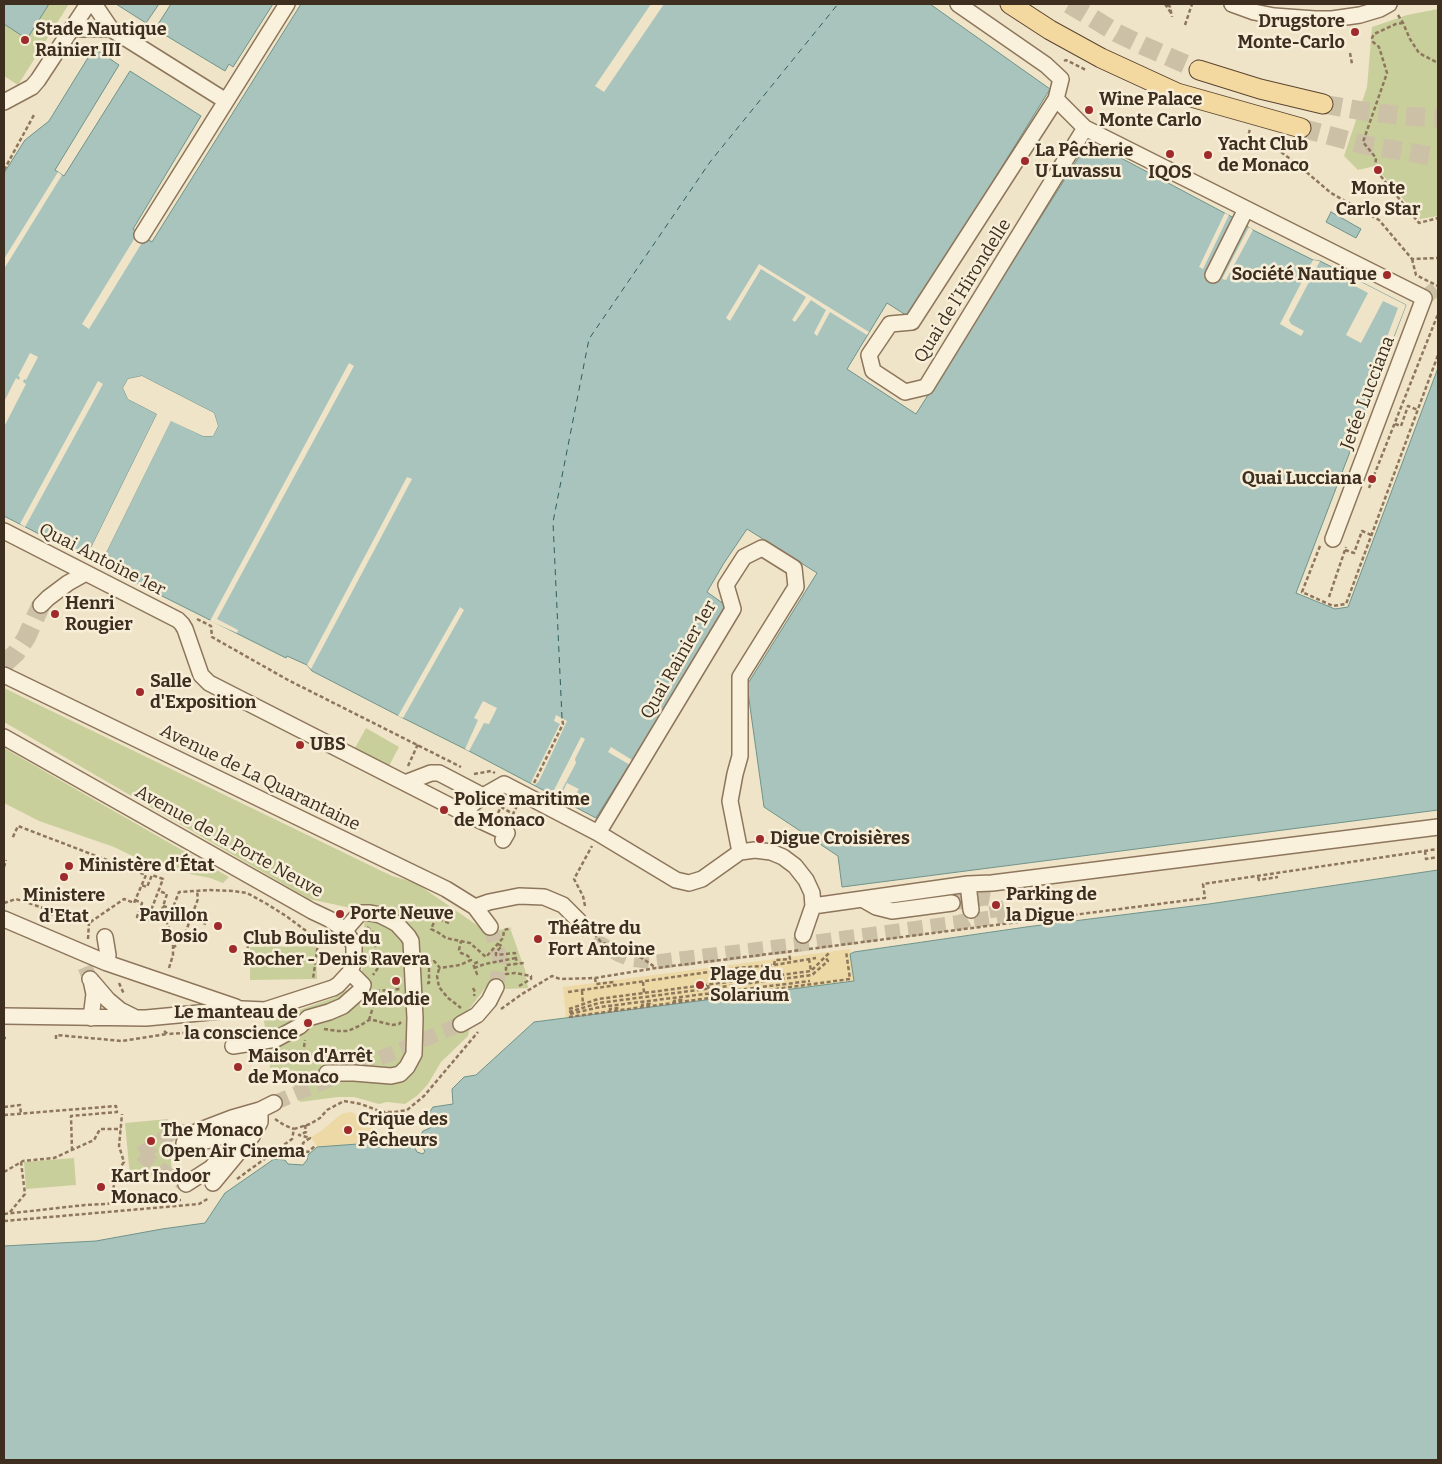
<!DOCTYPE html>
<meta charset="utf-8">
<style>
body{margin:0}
#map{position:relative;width:1442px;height:1464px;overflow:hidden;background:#f0e4c8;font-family:Bitter,serif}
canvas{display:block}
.frame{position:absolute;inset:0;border:5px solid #3d2e20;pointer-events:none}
</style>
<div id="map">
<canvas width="1442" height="1464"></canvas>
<div class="frame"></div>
</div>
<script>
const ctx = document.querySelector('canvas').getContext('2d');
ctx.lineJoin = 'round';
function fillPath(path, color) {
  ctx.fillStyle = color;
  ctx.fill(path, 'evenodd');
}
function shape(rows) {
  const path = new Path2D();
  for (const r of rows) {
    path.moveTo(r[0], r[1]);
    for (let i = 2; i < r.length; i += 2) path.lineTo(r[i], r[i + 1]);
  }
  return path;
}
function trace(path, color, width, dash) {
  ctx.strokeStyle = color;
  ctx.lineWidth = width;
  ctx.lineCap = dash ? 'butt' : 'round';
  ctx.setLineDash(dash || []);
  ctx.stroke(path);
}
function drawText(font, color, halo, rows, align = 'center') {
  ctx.font = font + ' Bitter,serif';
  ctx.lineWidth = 5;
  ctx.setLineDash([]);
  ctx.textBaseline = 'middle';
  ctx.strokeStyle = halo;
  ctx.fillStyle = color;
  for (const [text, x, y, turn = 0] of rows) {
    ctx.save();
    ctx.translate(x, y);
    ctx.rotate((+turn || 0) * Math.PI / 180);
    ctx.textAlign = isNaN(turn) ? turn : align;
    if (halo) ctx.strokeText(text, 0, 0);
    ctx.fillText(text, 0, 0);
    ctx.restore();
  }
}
fillPath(shape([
 [4,4,69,4,18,85,4,76],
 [1438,9,1438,216,1420,219,1375,166,1358,170,1344,156,1367,87,1372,27,1407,15],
 [4,688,392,876,416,883,487,932,510,928,525,970,528,988,507,989,489,983,464,1016,470,1027,468,1036,441,1062,428,1084,418,1095,405,1104,387,1102,379,1104,354,1097,338,1097,300,1102,301,1089,271,1074,264,1021,272,1015,291,1013,313,1005,333,998,351,988,362,972,365,907,351,908,309,899,4,722],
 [366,728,399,747,389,766,355,748],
 [4,748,229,877,223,883,210,878,155,867,114,847,39,821,4,803],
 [316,946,317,979,250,980,250,947],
 [168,1119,172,1174,130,1177,125,1123],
 [74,1158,76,1185,26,1189,24,1162]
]), '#c9cf9b');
fillPath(shape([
 [850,949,854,981,566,1018,563,987],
 [352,1112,360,1118,370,1120,373,1124,374,1133,379,1137,358,1144,317,1147,311,1137,321,1131,339,1116,344,1113]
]), '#ecd9a5');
const water = shape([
 [4,4,49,4,27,39,4,24,4,4],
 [116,4,159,4,146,23,116,4],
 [171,4,273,4,233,67,229,64,225,71,155,29,171,4],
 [301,4,930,4,1050,89,909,317,887,303,847,369,916,414,1089,141,1234,218,1253,230,1313,260,1320,261,1406,305,1296,593,1335,609,1348,607,1438,368,1438,810,842,887,838,856,764,807,747,685,817,573,747,529,724,563,707,592,728,607,596,818,469,751,403,718,312,671,307,665,287,656,286,658,100,565,171,420,203,436,213,436,218,426,214,413,142,376,128,379,123,388,128,399,157,414,86,558,4,516,4,173,25,140,49,121,94,48,119,65,55,170,64,176,130,71,201,116,133,229,152,242,301,4],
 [1331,212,1361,229,1356,238,1326,222,1331,212],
 [1438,870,1438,1460,4,1460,4,1246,96,1241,162,1229,205,1223,225,1193,274,1159,285,1160,288,1164,303,1165,307,1160,308,1155,317,1147,358,1144,384,1135,392,1134,407,1140,414,1146,417,1152,423,1154,425,1151,420,1144,419,1138,423,1131,430,1128,432,1122,428,1114,433,1107,453,1104,452,1089,464,1077,476,1075,534,1022,854,981,850,954,854,952,1026,927,1209,904,1438,870]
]);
fillPath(water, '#a9c4bc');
trace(water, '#6f938a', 1);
fillPath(shape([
 [651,4,664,4,604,92,595,86],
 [58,172,62,175,4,269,4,259],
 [1225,213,1229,215,1203,269,1199,267],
 [1249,227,1253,230,1226,280,1222,279],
 [136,236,143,241,89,329,82,324],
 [1313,260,1320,261,1289,320,1291,324,1304,331,1301,336,1280,324],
 [759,264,869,332,867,335,830,312,817,336,814,333,826,310,811,300,795,322,792,320,806,297,761,269,730,321,726,318],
 [1357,280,1406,305,1380,372,1375,369,1398,308,1383,301,1361,343,1346,335,1368,293,1355,286],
 [30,353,38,357,26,380,24,379,23,382,26,384,4,427,4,402,16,378,19,380,20,377,18,376],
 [349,363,354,366,217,619,238,630,237,633,210,621],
 [142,376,214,413,218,426,213,436,203,436,171,421,100,565,98,564,169,419,172,418,203,433,212,433,215,426,212,415,141,379,130,381,126,388,130,397,158,412,159,414,89,559,86,558,157,414,128,399,123,388,128,379],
 [98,381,103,384,25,527,20,524],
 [407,477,412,479,311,669,307,665],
 [460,607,464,610,403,718,398,716],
 [483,701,497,708,489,724,484,723,469,751,465,749,478,720,474,718],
 [556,715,567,721,539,781,535,785,531,783,533,778,560,724,554,721],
 [581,737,585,739,575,759,576,763,558,797,552,794],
 [611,747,632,760,630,765,608,752],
 [567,783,579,789,574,797,571,796,568,803,565,801,568,794,563,791]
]), '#f0e4c8');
trace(shape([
 [562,718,553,522,589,339,710,162,838,4]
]), '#2f5d5a', 1, [6, 5]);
trace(shape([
 [1424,298,1438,287],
 [952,903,986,898,991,899,994,901,996,905,998,917,959,922],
 [579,921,596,941,618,954,630,959,656,962,794,945,963,922,968,919,971,915,971,910],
 [490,927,500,959,496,987],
 [85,967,90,979],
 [274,1103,461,1024],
 [141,1154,173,1132,198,1131],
 [141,1154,171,1177,186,1184]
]), '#ccc0a6', 15, [15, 8]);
trace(shape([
 [1069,4,1117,33,1144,46,1199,70],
 [1323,104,1363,111,1404,116,1438,118],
 [1301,128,1365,145,1438,157],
 [4,664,16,653,26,638,41,605]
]), '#ccc0a6', 19, [19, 9]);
const minor = shape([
 [958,4,1046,65,1061,79,1056,99,912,322,890,324,869,355,873,371,905,392,926,387,1085,128],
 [1232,4,1254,12,1274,16,1315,19,1332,19,1360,15,1380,9,1389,4],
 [72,29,111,29,94,4],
 [111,29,226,101],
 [1056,99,1085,128,1424,298,1333,539],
 [4,102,32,87,38,80,88,4],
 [142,235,287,4],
 [1213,275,1246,209],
 [4,531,178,620,182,624,185,629,201,675,209,683,462,812,483,796,504,784,598,833,676,880,689,883,702,879,740,852,755,850,771,852,783,857,795,866,806,880,812,893,813,906,803,935],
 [41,605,48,598,68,583,86,573],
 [4,675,446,889,475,907,490,927],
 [4,737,312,911,329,919,345,930,354,945,354,961,350,972,338,985,333,988,265,1010,242,1009,146,1018,4,1016],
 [405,783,431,773,439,773,483,796],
 [462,812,507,833,503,840],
 [598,833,733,609,726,585,744,557,762,548,794,568,796,587,740,677,740,756,735,774,730,801,740,852],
 [968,884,971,910],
 [862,899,876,907,892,911,952,903],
 [813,906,968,884,992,883,1438,827],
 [475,907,489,902,519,896,544,897,563,905,579,921],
 [4,919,107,963,236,1007],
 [105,937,108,955,107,963],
 [90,979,108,1000,120,1010,134,1017],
 [91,1018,94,994,91,980],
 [461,1024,477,1015,489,1001,496,987],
 [233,1046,276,1039,300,1026,308,1018,329,1012,343,1006,361,990,363,985,350,972],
 [327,1073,354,1073,391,1076,400,1074,407,1067,414,1054,415,1018,411,941,408,936,397,924,388,919,380,915,370,913,360,913,345,930],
 [198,1131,232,1118,260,1110,274,1103],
 [184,1143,212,1140,241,1128],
 [213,1183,252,1136,260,1122,260,1110],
 [186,1184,211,1168,233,1144,241,1128,260,1110]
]);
const major = shape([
 [1010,4,1050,30,1101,58,1177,93,1301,128],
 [1199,70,1260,89,1323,104]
]);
trace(minor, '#8d765c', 18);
trace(major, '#5b4430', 21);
trace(shape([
 [1165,4,1171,13],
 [1168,4,1170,7,1172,17],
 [1398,15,1403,23,1410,39,1419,53,1438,63],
 [1403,23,1396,24,1374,34,1372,38,1373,42,1379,47,1387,73,1363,142,1376,158,1375,169,1419,223,1438,218],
 [1185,25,1192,4],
 [1350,53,1352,64],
 [1064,61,1066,60,1086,70],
 [1247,140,1250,129],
 [1281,152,1297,164,1331,193,1379,220,1412,259,1438,258],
 [4,170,35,113],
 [1412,259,1416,275,1438,286],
 [1395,424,1401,426,1408,406,1418,410],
 [1369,488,1438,314],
 [1320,546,1302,592,1333,606,1346,604,1438,355],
 [1345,550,1354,553,1362,531,1371,535],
 [1329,597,1346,547],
 [197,619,211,626,212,637,288,680,461,767],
 [408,766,418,744],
 [474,774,491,771,495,773],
 [534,783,563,724,562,718],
 [498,813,501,807,513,814,517,806],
 [1425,851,1426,859,1438,857],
 [4,867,6,860],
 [1258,877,1259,880,1278,877],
 [135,900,142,903,137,917,147,921,163,879,152,875,147,887,141,885],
 [4,903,16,899,89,923,124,899,134,903,146,875,18,826,12,839],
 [163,906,172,909],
 [585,906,583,896,574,879,592,846],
 [149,916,159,919,167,894,159,891],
 [191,918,206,924],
 [49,922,53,911],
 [449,923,436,918,431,929,439,933,446,938,470,943,486,957,503,938,504,930,511,928],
 [367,927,374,933,376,952,380,965,373,975],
 [590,929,601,942,627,953,642,958,656,968],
 [88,939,89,923],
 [498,944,502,946,496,952,496,955,515,953,517,964],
 [173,948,183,939,198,899,197,891],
 [809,949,1205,898,1203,884,1438,849],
 [809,959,811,971],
 [478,962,473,964,477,974,479,973],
 [774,965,775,960,790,959,789,952],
 [243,967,249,942,265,945,276,945,279,937],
 [169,968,173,955,173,937,167,923,179,892,210,890,233,891,247,893,267,904,286,916,309,933,318,943,313,979],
 [474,968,485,964,516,958],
 [737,968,739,980],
 [439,969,437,976,439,987,448,998,461,1008],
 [595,978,596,984,614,982,614,985],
 [643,982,644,993],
 [119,983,124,994],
 [427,983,429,983,429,964,434,961,440,968,460,965,471,960,468,956,461,953,459,950,461,941],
 [708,985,710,996],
 [519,986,531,979,531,976,515,973,506,974,506,965,524,963],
 [473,988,475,992,474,996],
 [376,991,400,989],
 [582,991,583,1005],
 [568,992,737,968,774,965,816,958],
 [737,994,737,992,740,992,745,991,746,993],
 [674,1003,674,1001,678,1000,683,1000,684,1001],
 [642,1007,642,1005,646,1004,650,1004,651,1006],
 [501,1009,522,994,552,976,560,979,595,978,656,968,801,950],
 [569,1009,598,999,811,971,829,953],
 [610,1011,610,1009,619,1008],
 [569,1012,599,1003,812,975,828,961,825,957],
 [570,1014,600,1007,810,981],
 [569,1017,850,979,846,951],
 [369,1020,373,1007,372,999],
 [324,1029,337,1031,348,1031,361,1025,369,1020,373,1020,392,1025,399,1024,401,1022],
 [164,1031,168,1034,238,1029],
 [4,1038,6,1038],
 [56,1039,56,1035,122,1041,167,1034],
 [304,1047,305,1040],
 [4,1107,20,1105,21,1114],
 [387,1112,387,1119,398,1119,400,1126,406,1125],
 [4,1115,116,1106,117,1112,71,1116,72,1150],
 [275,1119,284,1125,294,1129],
 [305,1125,306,1132,299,1135,310,1138,303,1143,303,1151,308,1152,316,1145],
 [4,1172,23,1161,54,1158,94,1140,100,1129,121,1129],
 [237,1179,292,1139,294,1129,310,1124,320,1118,327,1110,344,1101,361,1104,382,1112,395,1112,407,1110,424,1096,478,1032],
 [112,1202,115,1175,124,1162,119,1146,122,1114],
 [10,1212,25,1194,21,1162],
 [4,1214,85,1205,181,1200],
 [4,1221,199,1204,209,1198]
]), '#8d765c', 2.5, [4, 2.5]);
trace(minor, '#faf1dc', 15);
trace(major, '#f3d9a0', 19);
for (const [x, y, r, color] of [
 [1355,32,5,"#9e2a2b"],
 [25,40,5,"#9e2a2b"],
 [1089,110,5,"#9e2a2b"],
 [1170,154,5,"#9e2a2b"],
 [1208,155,5,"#9e2a2b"],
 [1025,161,5,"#9e2a2b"],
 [1378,170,5,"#9e2a2b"],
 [1387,275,5,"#9e2a2b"],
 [1372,479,5,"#9e2a2b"],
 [55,614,5,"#9e2a2b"],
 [140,692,5,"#9e2a2b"],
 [300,745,5,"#9e2a2b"],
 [444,810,5,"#9e2a2b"],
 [760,839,5,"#9e2a2b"],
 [69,866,5,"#9e2a2b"],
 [64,877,5,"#9e2a2b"],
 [996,905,5,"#9e2a2b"],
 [340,914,5,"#9e2a2b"],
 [218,926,5,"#9e2a2b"],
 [538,939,5,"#9e2a2b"],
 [233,949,5,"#9e2a2b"],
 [396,981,5,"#9e2a2b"],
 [700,985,5,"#9e2a2b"],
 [308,1023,5,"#9e2a2b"],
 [238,1067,5,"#9e2a2b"],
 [348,1130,5,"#9e2a2b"],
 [151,1141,5,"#9e2a2b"],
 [101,1187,5,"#9e2a2b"]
]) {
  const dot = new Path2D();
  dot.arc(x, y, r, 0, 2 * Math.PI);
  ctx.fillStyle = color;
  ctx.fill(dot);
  trace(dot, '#f7eed8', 2);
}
drawText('bold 18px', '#3d2e20', '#f7eed8', [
 ["Drugstore",1345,22,"right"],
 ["Monte-Carlo",1345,43,"right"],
 ["Stade Nautique",35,30],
 ["Rainier III",35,51],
 ["Wine Palace",1099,100],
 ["Monte Carlo",1099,121],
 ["Yacht Club",1218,145],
 ["de Monaco",1218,166],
 ["La Pêcherie",1035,151],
 ["U Luvassu",1035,172],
 ["IQOS",1170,173,"center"],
 ["Monte",1378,189,"center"],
 ["Carlo Star",1378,210,"center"],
 ["Société Nautique",1377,275,"right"],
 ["Quai Lucciana",1362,479,"right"],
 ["Henri",65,604],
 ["Rougier",65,625],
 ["Salle",150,682],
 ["d'Exposition",150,703],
 ["UBS",310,745],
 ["Police maritime",454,800],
 ["de Monaco",454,821],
 ["Digue Croisières",770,839],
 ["Ministère d'État",79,866],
 ["Parking de",1006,895],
 ["la Digue",1006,916],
 ["Ministere",64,896,"center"],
 ["d'Etat",64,917,"center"],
 ["Porte Neuve",350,914],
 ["Pavillon",208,916,"right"],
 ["Bosio",208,937,"right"],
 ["Théâtre du",548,929],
 ["Fort Antoine",548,950],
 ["Club Bouliste du",243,939],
 ["Rocher - Denis Ravera",243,960],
 ["Plage du",710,975],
 ["Solarium",710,996],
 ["Melodie",396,1000,"center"],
 ["Le manteau de",298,1013,"right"],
 ["la conscience",298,1034,"right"],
 ["Maison d'Arrêt",248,1057],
 ["de Monaco",248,1078],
 ["Crique des",358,1120],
 ["Pêcheurs",358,1141],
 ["The Monaco",161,1131],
 ["Open Air Cinema",161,1152],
 ["Kart Indoor",111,1177],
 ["Monaco",111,1198]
], 'left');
drawText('18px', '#3d2e20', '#f7eed8', [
 ["Quai de l’Hirondelle",963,291,-58],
 ["Jetée Lucciana",1368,393,-69],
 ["Quai Antoine 1er",102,560,27],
 ["Quai Rainier 1er",679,660,-60],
 ["Avenue de La Quarantaine",260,778,26],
 ["Avenue de la Porte Neuve",229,842,29]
]);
</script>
